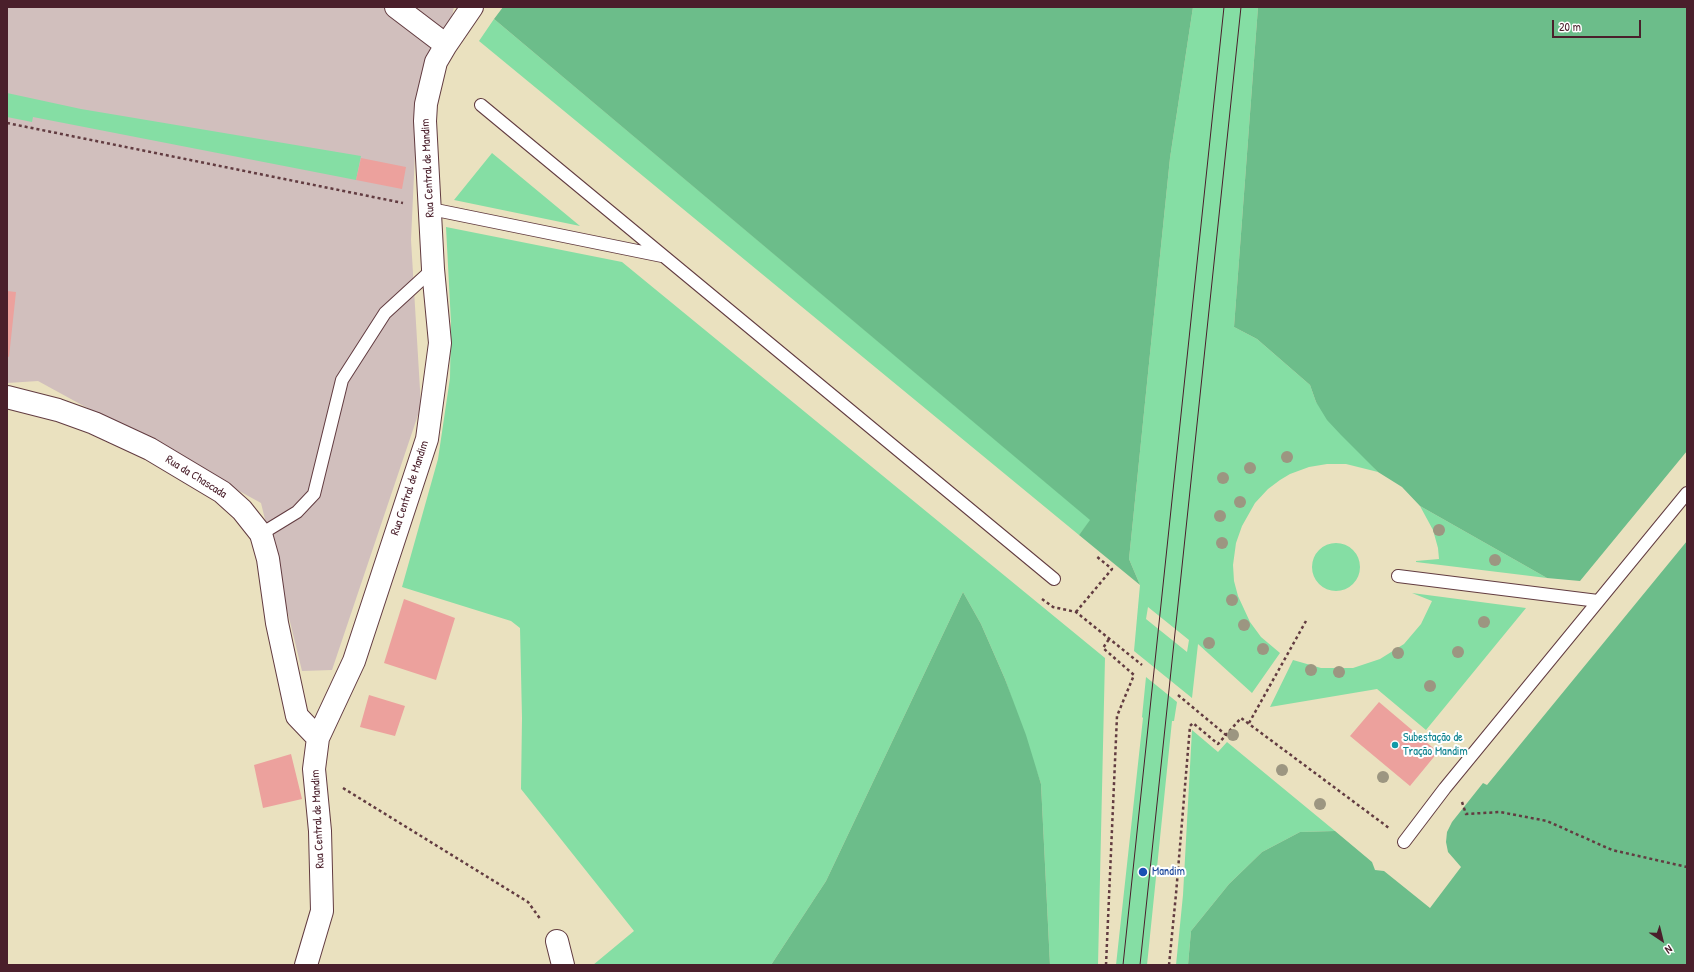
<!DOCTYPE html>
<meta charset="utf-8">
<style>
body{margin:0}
#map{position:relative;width:1694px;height:972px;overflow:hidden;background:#eae1bf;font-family:"Patrick Hand",sans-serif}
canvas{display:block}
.frame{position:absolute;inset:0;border:8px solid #4a1f2b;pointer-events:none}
.north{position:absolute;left:1642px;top:920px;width:40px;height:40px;-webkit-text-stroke:3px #fff;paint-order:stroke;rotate:145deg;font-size:11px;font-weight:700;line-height:16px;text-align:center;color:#4a1f2b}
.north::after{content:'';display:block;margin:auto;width:14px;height:18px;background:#4a1f2b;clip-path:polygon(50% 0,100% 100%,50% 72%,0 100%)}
.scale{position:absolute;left:1552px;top:20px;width:89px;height:18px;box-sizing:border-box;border:2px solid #4a1f2b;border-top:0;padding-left:5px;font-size:12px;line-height:14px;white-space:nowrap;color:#4a1f2b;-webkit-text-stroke:3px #fff;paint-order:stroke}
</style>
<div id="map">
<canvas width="1694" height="972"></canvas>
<div class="frame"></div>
<div class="north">N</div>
<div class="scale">20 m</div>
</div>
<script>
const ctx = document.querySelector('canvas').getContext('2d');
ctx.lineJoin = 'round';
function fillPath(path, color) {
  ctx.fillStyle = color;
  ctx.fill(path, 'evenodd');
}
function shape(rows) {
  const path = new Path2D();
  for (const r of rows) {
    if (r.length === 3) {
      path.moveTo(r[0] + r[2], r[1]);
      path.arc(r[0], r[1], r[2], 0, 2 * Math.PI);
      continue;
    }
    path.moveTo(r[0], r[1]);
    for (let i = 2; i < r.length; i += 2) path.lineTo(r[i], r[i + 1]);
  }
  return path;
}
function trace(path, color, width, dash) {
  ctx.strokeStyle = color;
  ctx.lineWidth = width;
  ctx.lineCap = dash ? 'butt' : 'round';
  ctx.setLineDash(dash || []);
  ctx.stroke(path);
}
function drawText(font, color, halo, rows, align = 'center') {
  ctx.font = font + ' "Patrick Hand",sans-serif';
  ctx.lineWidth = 4;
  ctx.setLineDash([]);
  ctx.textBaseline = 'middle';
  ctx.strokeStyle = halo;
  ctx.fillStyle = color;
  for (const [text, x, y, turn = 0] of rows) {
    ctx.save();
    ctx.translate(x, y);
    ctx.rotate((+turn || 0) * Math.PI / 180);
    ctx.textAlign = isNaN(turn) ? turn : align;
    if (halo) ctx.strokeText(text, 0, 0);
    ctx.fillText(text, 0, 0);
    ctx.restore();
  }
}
fillPath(shape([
 [7,7,454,7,446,45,416,131,411,240,421,406,332,670,302,671,261,503,38,381,7,383]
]), '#d1bfbd');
fillPath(shape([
 [1193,7,1258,7,1234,327,1257,339,1310,385,1316,402,1378,472,1346,464,1327,464,1309,467,1290,474,1280,480,1268,489,1255,503,1242,526,1236,543,1233,565,1234,581,1238,596,1250,622,1261,637,1280,653,1252,693,1198,644,1192,698,1134,651,1140,585,1129,559,1170,158],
 [1148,607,1189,640,1187,652,1146,619],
 [494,19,1091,520,1079,535,479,41],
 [7,93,81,109,361,156,356,180,33,117,32,122,7,117],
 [492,153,580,226,454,200],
 [446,227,622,262,1105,658,1098,965,1050,965,1041,784,1005,679,981,624,963,592,826,881,771,965,593,965,634,931,521,789,522,718,520,628,511,621,402,587,438,459,450,378,451,323],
 [1420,506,1547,578,1416,562,1416,561,1439,559,1438,548,1433,530],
 [1336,567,24],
 [1412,593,1526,608,1426,730,1377,689,1270,707,1293,660,1321,668,1353,668,1380,659,1404,644,1421,624,1432,601],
 [1146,677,1177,702,1174,721,1172,721,1147,965,1116,965,1143,718,1142,717],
 [1192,730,1218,752,1227,742,1335,831,1300,832,1262,852,1229,884,1191,931,1188,965,1176,965,1183,895]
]), '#85dea4');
fillPath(shape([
 [503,7,1193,7,1170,158,1129,559,1140,585,1079,535,1090,520,494,19],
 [1258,7,1687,7,1687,451,1580,581,1547,578,1420,506,1402,487,1378,472,1341,435,1327,420,1316,402,1310,385,1257,339,1234,327],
 [1687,541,1687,965,1188,965,1191,931,1229,884,1262,852,1300,832,1335,831,1372,862,1375,870,1384,871,1430,908,1461,867,1448,852,1446,842,1447,832,1452,822,1483,783,1487,785],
 [963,592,981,624,1005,679,1026,735,1041,784,1050,965,771,965,826,881]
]), '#6cbd8a');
fillPath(shape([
 [361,158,406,167,402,189,356,180],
 [7,291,16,292,9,357,7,356],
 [404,599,455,618,436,680,384,663],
 [369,695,405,706,395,736,360,727],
 [1379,702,1438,752,1410,786,1350,736],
 [291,754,302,799,263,808,254,765]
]), '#eca19d');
const lane = shape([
 [481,105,1054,579],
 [431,209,662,256],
 [261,534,297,512,314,494,342,380,385,313,433,269],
 [1398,576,1598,601],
 [1404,842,1445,788,1687,493]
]);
const street = shape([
 [396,7,446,45],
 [7,397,58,410,94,423,150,449,222,492,242,510,261,534,268,559,277,623,297,716,318,738],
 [557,941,563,965],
 [306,965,322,911,320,831,314,769,318,738,354,661,427,439,440,343,433,269,425,121,426,104,436,62,446,45,472,7]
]);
trace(lane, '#623c41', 14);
trace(street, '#623c41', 24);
trace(shape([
 [7,123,403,203],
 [1042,599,1053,607,1076,612,1142,665],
 [1076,612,1112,569,1096,556],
 [1178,695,1226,735],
 [1249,723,1306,621],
 [343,788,528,902,541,920],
 [1462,802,1466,814,1500,812,1547,821,1612,850,1687,867],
 [1106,965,1117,716,1134,675,1103,648,1109,639],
 [1169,965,1176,894,1190,726,1193,723,1218,744,1241,718,1389,828]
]), '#623c41', 2.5, [3, 3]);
trace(lane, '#fff', 12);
trace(street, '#fff', 22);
trace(shape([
 [1123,965,1224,7],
 [1140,965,1241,7]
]), '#4a1f2b', 1);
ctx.fillStyle = '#9c9681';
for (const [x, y] of [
 [1287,457],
 [1250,468],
 [1223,478],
 [1240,502],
 [1220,516],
 [1439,530],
 [1222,543],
 [1495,560],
 [1232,600],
 [1484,622],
 [1244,625],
 [1209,643],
 [1263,649],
 [1458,652],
 [1398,653],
 [1311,670],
 [1339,672],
 [1430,686],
 [1233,735],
 [1282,770],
 [1383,777],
 [1320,804]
]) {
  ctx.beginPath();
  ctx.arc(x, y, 6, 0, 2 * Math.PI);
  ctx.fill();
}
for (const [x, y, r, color] of [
 [1395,745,4,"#0f9aa8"],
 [1143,872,5,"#1a4fb4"]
]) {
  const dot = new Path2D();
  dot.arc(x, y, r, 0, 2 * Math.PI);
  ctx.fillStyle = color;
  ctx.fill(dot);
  trace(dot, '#fff', 1.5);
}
drawText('12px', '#4a1f2b', '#fff', [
 ["Rua Central de Mandim",428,168,-93],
 ["Rua da Chascada",196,477,32],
 ["Rua Central de Mandim",410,488,-72],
 ["Rua Central de Mandim",318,819,-93]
]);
drawText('12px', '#0d838f', '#fff', [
 ["Subestação de",1403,738],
 ["Tração Mandim",1403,752]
], 'left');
drawText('12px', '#164399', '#fff', [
 ["Mandim",1152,872]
], 'left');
</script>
